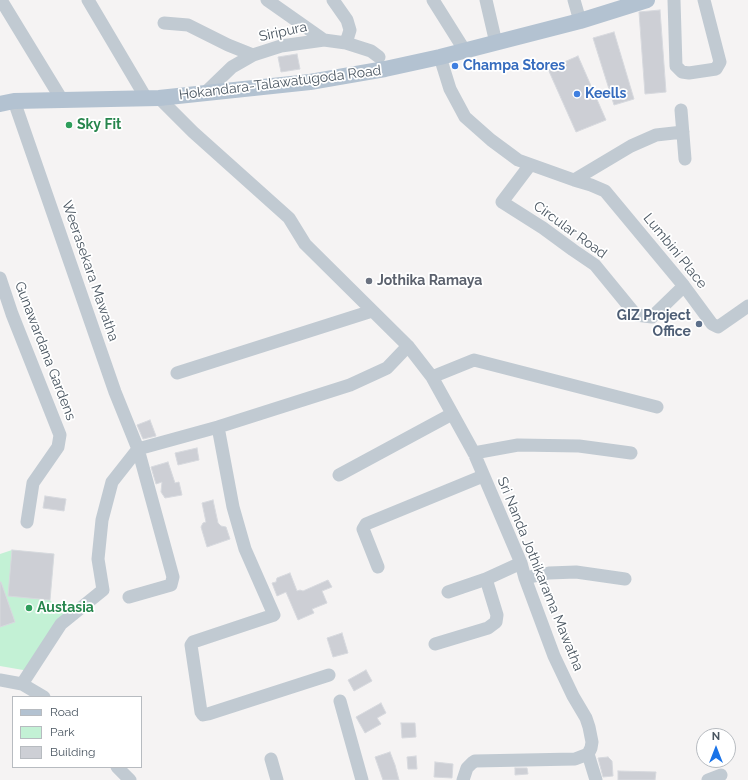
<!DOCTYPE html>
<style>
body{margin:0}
#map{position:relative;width:748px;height:780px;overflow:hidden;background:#f5f3f3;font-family:Raleway,sans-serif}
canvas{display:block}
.legend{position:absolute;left:12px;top:696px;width:130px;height:72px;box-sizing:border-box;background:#fff;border:1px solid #b7bbc0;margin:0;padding:5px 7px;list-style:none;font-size:12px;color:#4a5661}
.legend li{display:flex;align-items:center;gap:8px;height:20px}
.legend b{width:20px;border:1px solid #b7bbc0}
.north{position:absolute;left:696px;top:728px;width:40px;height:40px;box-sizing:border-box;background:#fff;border:1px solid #b7bbc0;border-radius:50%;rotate:0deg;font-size:11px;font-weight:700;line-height:16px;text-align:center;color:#4a5661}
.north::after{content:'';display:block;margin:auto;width:14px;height:18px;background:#1a73e8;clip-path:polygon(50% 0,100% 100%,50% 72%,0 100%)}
</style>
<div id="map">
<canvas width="748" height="780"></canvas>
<ul class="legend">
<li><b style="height:5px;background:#b3c2d1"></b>Road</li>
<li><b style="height:11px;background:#c3f1d5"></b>Park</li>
<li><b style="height:11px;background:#cdcfd5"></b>Building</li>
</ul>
<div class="north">N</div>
</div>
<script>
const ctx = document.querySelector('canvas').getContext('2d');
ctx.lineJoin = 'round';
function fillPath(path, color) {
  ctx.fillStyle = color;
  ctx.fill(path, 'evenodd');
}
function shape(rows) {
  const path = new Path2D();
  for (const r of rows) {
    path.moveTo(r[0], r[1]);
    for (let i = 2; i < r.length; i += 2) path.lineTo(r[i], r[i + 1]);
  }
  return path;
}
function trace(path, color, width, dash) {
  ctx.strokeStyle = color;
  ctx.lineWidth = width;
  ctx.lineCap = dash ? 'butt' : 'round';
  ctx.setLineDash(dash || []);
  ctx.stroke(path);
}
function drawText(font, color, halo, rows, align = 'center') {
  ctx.font = font + ' Raleway,sans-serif';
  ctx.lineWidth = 3.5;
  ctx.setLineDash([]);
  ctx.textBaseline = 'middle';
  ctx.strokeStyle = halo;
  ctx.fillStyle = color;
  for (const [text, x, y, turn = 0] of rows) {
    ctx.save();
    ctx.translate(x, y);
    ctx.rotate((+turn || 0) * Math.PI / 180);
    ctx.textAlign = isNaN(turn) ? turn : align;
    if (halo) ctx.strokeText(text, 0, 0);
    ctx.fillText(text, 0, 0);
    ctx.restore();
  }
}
fillPath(shape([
 [12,550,54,554,50,600,65,616,29,671,0,666,0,554]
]), '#c3f1d5');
const building = shape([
 [660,10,666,92,645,94,639,12,660,10],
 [614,32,634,99,614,105,593,38,614,32],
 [297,54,300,69,281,72,278,57,297,54],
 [578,56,606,120,576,132,548,69,578,56],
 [150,420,156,436,143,439,137,425,150,420],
 [197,448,199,460,178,465,175,453,197,448],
 [168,462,175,483,179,482,182,495,165,498,161,492,162,482,156,484,151,467,168,462],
 [45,496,66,499,64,511,43,508,45,496],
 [213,500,218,523,221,526,226,527,230,539,207,547,201,527,203,523,206,522,202,503,213,500],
 [12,550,54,554,50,600,8,596,12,550],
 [290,573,297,591,300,590,303,591,328,580,332,587,322,591,327,603,312,609,314,613,298,620,286,592,277,596,272,583,276,582,277,578,290,573],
 [0,582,1,582,15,622,0,627,0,582],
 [342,633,348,653,333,657,327,638,342,633],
 [366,670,372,681,354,691,348,680,366,670],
 [381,703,386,713,377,718,381,724,365,733,356,717,381,703],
 [401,723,415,723,416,737,402,738,401,723],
 [390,752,395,765,399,780,383,780,375,757,390,752],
 [416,756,417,769,408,769,407,757,416,756],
 [608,757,612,761,613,776,603,777,598,758,608,757],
 [435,762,453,764,452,778,434,777,435,762],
 [515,768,527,768,528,774,515,775,515,768],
 [618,771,656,772,655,780,618,780,618,771]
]);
fillPath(building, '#cdcfd5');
trace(building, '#d7d9de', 1);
trace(shape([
 [1,0,62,100],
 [88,0,146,98],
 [267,0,324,40],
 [333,0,347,20,350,30,346,43],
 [433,0,465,51],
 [486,0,496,43],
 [574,0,580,21],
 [674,0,676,66,682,72,689,73,716,69,720,62,704,0],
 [164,23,188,25,228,45,253,55],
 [440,57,450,89,465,117,491,140,518,160,574,180,591,185,605,191,684,286,712,324,718,327,748,306],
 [204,94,232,67,253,55,281,46,324,40,346,43,371,51,379,57],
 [159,98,193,132,289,218,305,244,408,346,432,377,474,453,521,563,525,578,554,656,573,696,586,718,589,727,592,742,591,748,588,754,575,759,475,761,472,763,467,768,463,780],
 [14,101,115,392,138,449,173,577,171,585,129,597],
 [681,110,685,159],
 [530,165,502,202,543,228,573,250,595,265,636,315,652,317,684,286],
 [574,180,631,146,656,135,683,132],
 [0,278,12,314,60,435,58,447,33,483,27,522],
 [177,373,372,311],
 [432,377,474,360,657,407],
 [218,427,233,507,245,549,274,615,193,642,191,645,201,712,203,715,208,714,329,675],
 [474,453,518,445,579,446,631,453],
 [339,475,452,414],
 [378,567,363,529,366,524,483,476],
 [525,578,549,573,576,572,625,579],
 [448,592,486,579,521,563],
 [435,644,488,628,496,622,497,615,486,579],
 [0,680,22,684,44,697],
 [22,684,61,624,103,590,98,559,102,520,112,482,138,449,218,427,350,385,387,368,408,346],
 [340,701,362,780],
 [588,754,596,780],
 [271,759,277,780],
 [117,767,130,780],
 [708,780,721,775]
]), '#c1cad2', 13);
trace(shape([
 [0,104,14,101,159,98,310,82,385,69,440,57,580,21,647,0]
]), '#b3c2d1', 16);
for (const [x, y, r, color] of [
 [455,66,4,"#3f7fe0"],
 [577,94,4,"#3f7fe0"],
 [69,125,4,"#2e9e5b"],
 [369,281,4,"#6b7280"],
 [699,324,4,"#5c6f8a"],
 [29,608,4,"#2e9e5b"]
]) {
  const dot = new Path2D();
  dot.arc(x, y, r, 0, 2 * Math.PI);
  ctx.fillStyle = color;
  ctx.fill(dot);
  trace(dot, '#fff', 1.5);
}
drawText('14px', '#4a5661', '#fff', [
 ["Siripura",283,32,-12],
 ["Hokandara-Talawatugoda Road",280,83,-7],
 ["Circular Road",570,230,36],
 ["Lumbini Place",675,251,51],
 ["Weerasekara Mawatha",90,271,71],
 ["Gunawardana Gardens",45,351,69],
 ["Sri Nanda Jothikarama Mawatha",540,574,68]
]);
drawText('bold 14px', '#366cbe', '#fff', [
 ["Champa Stores",463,66],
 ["Keells",585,94]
], 'left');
drawText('bold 14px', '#27864d', '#fff', [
 ["Sky Fit",77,125],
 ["Austasia",37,608]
], 'left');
drawText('bold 14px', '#5b616d', '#fff', [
 ["Jothika Ramaya",377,281]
], 'left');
drawText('bold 14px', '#4e5e75', '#fff', [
 ["GIZ Project",691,316],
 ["Office",691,332]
], 'right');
</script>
